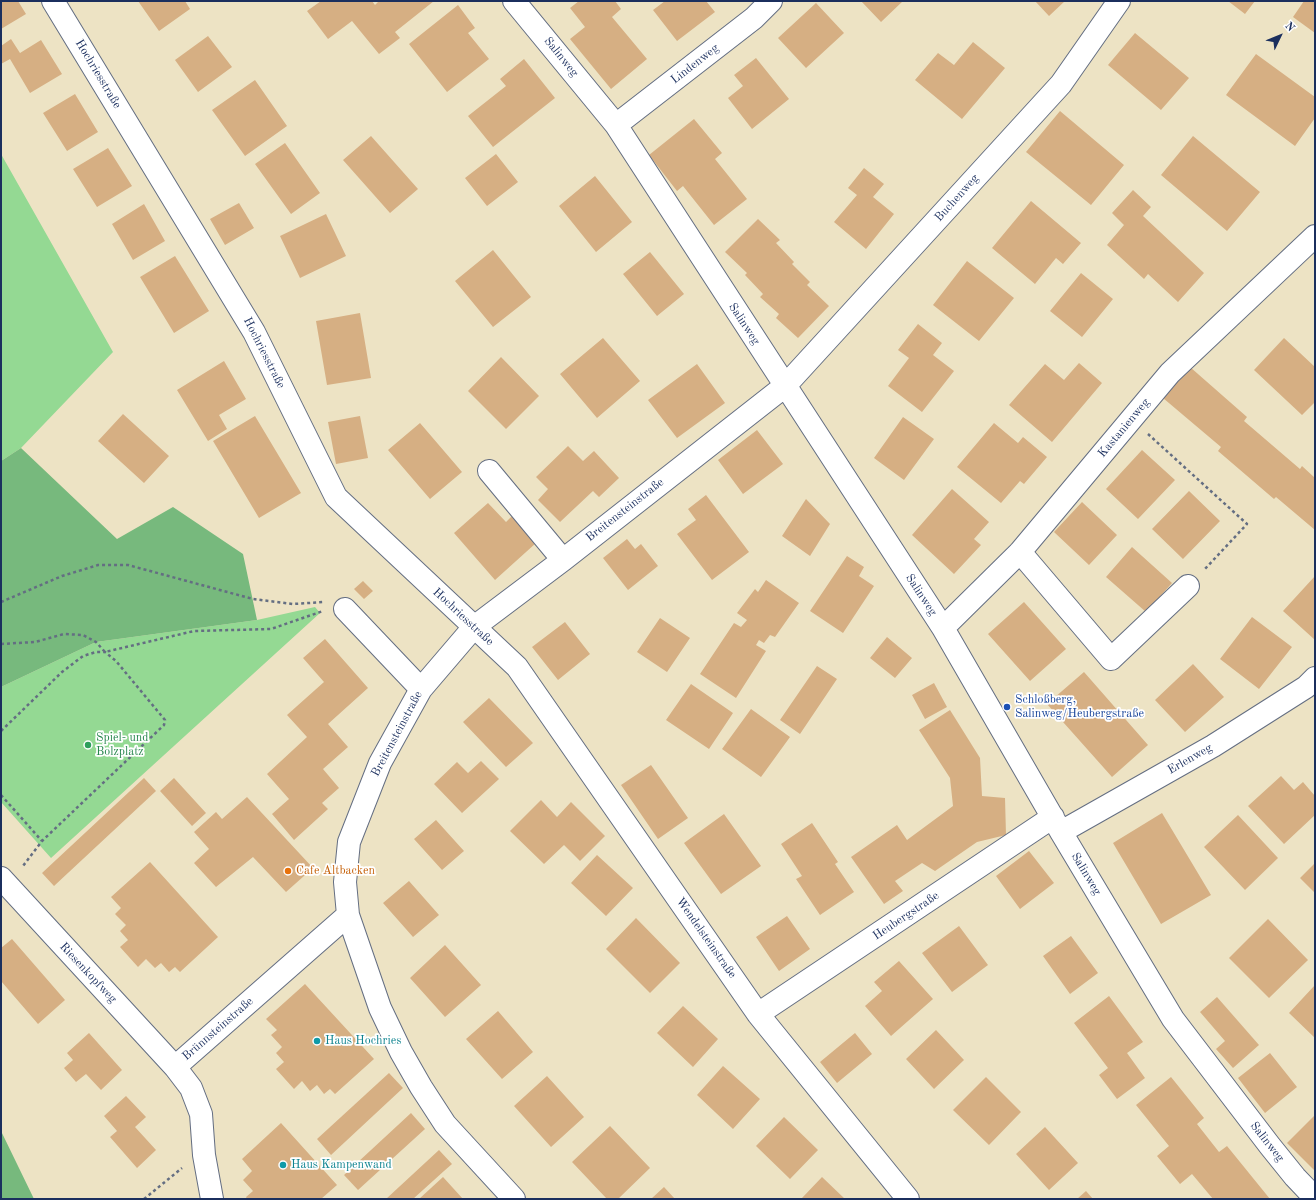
<!DOCTYPE html>
<meta charset="utf-8">
<style>
body{margin:0}
#map{position:relative;width:1316px;height:1200px;overflow:hidden;background:#ede3c4;font-family:"Old Standard TT",serif}
canvas{display:block}
.frame{position:absolute;inset:0;border:2px solid #1b2f5e;pointer-events:none}
.north{position:absolute;left:1260px;top:16px;width:40px;height:40px;-webkit-text-stroke:3px #fff;paint-order:stroke;rotate:47deg;font-size:11px;font-weight:700;line-height:16px;text-align:center;color:#1b2f5e}
.north::after{content:'';display:block;margin:auto;width:14px;height:18px;background:#1b2f5e;clip-path:polygon(50% 0,100% 100%,50% 72%,0 100%)}
</style>
<div id="map">
<canvas width="1316" height="1200"></canvas>
<div class="frame"></div>
<div class="north">N</div>
</div>
<script>
const ctx = document.querySelector('canvas').getContext('2d');
ctx.lineJoin = 'round';
function fillPath(path, color) {
  ctx.fillStyle = color;
  ctx.fill(path, 'evenodd');
}
function shape(rows) {
  const path = new Path2D();
  for (const r of rows) {
    path.moveTo(r[0], r[1]);
    for (let i = 2; i < r.length; i += 2) path.lineTo(r[i], r[i + 1]);
  }
  return path;
}
function trace(path, color, width, dash) {
  ctx.strokeStyle = color;
  ctx.lineWidth = width;
  ctx.lineCap = dash ? 'butt' : 'round';
  ctx.setLineDash(dash || []);
  ctx.stroke(path);
}
function drawText(font, color, halo, rows, align = 'center') {
  ctx.font = font + ' "Old Standard TT",serif';
  ctx.lineWidth = 3.5;
  ctx.setLineDash([]);
  ctx.textBaseline = 'middle';
  ctx.strokeStyle = halo;
  ctx.fillStyle = color;
  for (const [text, x, y, turn = 0] of rows) {
    ctx.save();
    ctx.translate(x, y);
    ctx.rotate((+turn || 0) * Math.PI / 180);
    ctx.textAlign = isNaN(turn) ? turn : align;
    if (halo) ctx.strokeText(text, 0, 0);
    ctx.fillText(text, 0, 0);
    ctx.restore();
  }
}
fillPath(shape([
 [1,154,113,352,21,448,1,461],
 [315,607,320,613,51,858,1,802,1,687,96,642,257,620]
]), '#94d993');
fillPath(shape([
 [21,448,117,539,173,507,243,554,257,620,96,642,1,687,1,461],
 [1,1131,34,1199,1,1199]
]), '#77b97d');
fillPath(shape([
 [1,1,18,1,26,14,1,29],
 [138,1,185,1,190,9,159,31],
 [321,1,372,1,375,5,379,1,434,1,395,32,400,38,379,54,352,21,328,39,307,11],
 [579,1,615,1,621,9,612,17,647,59,611,89,570,39,585,27,570,8],
 [665,1,706,1,715,12,677,41,653,10],
 [861,1,903,1,881,22],
 [1035,1,1065,1,1049,16],
 [1228,1,1255,1,1245,14],
 [1304,1,1315,1,1315,33,1293,17],
 [816,3,844,33,806,68,778,38],
 [458,5,475,28,468,33,489,59,447,92,409,44],
 [1135,33,1189,78,1161,110,1108,65],
 [208,36,232,67,198,92,175,60],
 [11,39,20,53,41,40,62,74,30,93,10,59,1,64,1,46],
 [973,42,1005,68,962,119,915,80,938,53,954,65],
 [1256,54,1315,97,1315,118,1295,146,1226,95],
 [756,58,789,99,752,129,728,98,743,86,734,75],
 [524,59,555,98,493,147,468,116,506,86,500,79],
 [255,80,287,126,245,156,212,110],
 [75,94,98,132,67,151,43,113],
 [1060,111,1124,165,1091,205,1026,152],
 [694,119,722,153,715,159,747,199,714,225,683,186,677,191,649,155],
 [371,136,418,189,390,213,343,160],
 [1193,136,1260,192,1227,231,1161,175],
 [285,143,320,193,291,214,255,164],
 [108,148,132,186,97,207,73,169],
 [496,154,518,182,487,206,465,178],
 [864,168,884,184,873,197,894,214,866,249,834,222,857,195,848,188],
 [595,176,632,222,596,252,559,206],
 [1133,190,1151,207,1143,216,1204,273,1178,302,1148,274,1144,279,1107,245,1124,225,1112,213],
 [1031,201,1081,243,1063,264,1056,258,1035,284,992,248],
 [239,203,254,228,225,245,210,219],
 [144,204,165,241,133,260,112,224],
 [326,214,346,256,300,278,280,236],
 [758,219,780,240,776,243,794,262,792,264,810,282,807,285,829,306,798,338,776,318,779,314,760,297,763,294,745,275,747,273,725,252],
 [493,250,531,297,493,327,455,281],
 [650,252,684,294,657,316,623,274],
 [175,256,209,311,174,333,140,277],
 [967,261,1014,298,979,341,933,305],
 [1081,273,1113,299,1082,337,1050,311],
 [360,313,371,378,327,385,316,321],
 [918,324,942,343,933,355,954,371,922,412,888,386,909,358,898,350],
 [603,338,640,381,597,418,560,374],
 [1284,338,1315,367,1315,402,1302,415,1254,370],
 [501,357,539,396,506,429,468,391],
 [224,361,246,399,219,415,227,429,208,441,177,390],
 [1079,363,1102,383,1052,442,1009,405,1045,364,1064,380],
 [697,364,725,403,677,438,648,400],
 [1190,367,1247,417,1244,421,1300,469,1302,466,1315,478,1315,530,1276,497,1274,499,1218,451,1221,447,1163,398],
 [123,414,169,456,144,483,98,441],
 [255,416,301,493,259,518,213,441],
 [360,416,368,458,336,464,328,422],
 [903,417,934,439,904,480,874,458],
 [420,423,462,472,430,499,388,450],
 [994,423,1018,443,1023,437,1047,457,1024,484,1020,481,1001,503,957,467],
 [757,430,783,464,743,494,718,460],
 [568,446,583,461,594,451,619,478,599,497,593,491,560,522,538,500,548,489,536,477],
 [1142,450,1175,480,1138,519,1106,489],
 [952,489,989,522,974,539,981,545,954,574,912,535],
 [1189,491,1220,521,1183,559,1152,529],
 [706,495,749,552,712,580,677,534,696,520,688,509],
 [806,499,830,524,810,556,782,536],
 [1082,502,1117,535,1089,565,1054,532],
 [488,503,506,522,512,516,536,543,495,580,454,533],
 [627,539,635,549,641,544,658,566,628,590,603,558],
 [1132,547,1172,583,1146,612,1106,577],
 [847,556,864,567,859,576,874,586,843,633,810,611],
 [1315,576,1315,640,1283,611],
 [766,580,799,603,775,637,770,635,764,643,759,640,756,645,766,651,736,698,700,674,734,623,741,627,747,620,737,613,755,589,758,592],
 [363,581,373,591,364,599,354,589],
 [1024,602,1066,649,1030,681,988,634],
 [1252,617,1292,647,1259,689,1220,659],
 [660,618,690,638,667,672,637,652],
 [565,622,590,654,558,680,532,647],
 [887,637,912,658,895,678,870,658],
 [325,639,368,688,328,724,348,747,323,769,339,788,322,803,328,809,294,840,272,814,289,799,267,774,307,737,287,715,324,682,303,658],
 [1193,664,1224,697,1185,732,1155,700],
 [817,666,837,679,800,734,780,720],
 [1084,672,1148,745,1112,777,1047,704],
 [934,683,947,707,925,719,912,695],
 [691,684,733,713,709,749,666,720],
 [489,698,533,743,506,767,463,722],
 [751,709,790,737,761,777,722,749],
 [950,710,980,758,982,796,1005,798,1006,835,977,842,935,871,922,863,895,881,903,891,884,904,851,857,897,825,907,840,953,806,950,778,919,730],
 [481,761,499,779,462,813,434,784,457,762,468,773],
 [651,765,688,818,658,839,621,785],
 [1281,776,1294,790,1303,782,1315,796,1315,815,1284,844,1248,806],
 [144,778,156,791,54,886,42,873],
 [174,778,206,813,192,826,160,791],
 [247,797,313,868,286,892,253,857,216,887,194,863,209,849,194,832,216,812,222,819],
 [541,800,557,817,571,802,605,836,580,861,564,845,544,864,510,831],
 [1162,813,1211,895,1161,924,1113,843],
 [724,814,761,866,721,894,684,843],
 [1238,815,1278,858,1245,890,1204,847],
 [436,820,464,851,442,870,414,839],
 [812,823,838,862,835,864,854,892,820,915,796,879,802,876,781,844],
 [1029,851,1054,883,1020,909,996,876],
 [597,855,633,888,606,916,571,883],
 [150,862,218,937,180,972,175,967,169,972,161,963,155,968,146,959,138,967,120,947,128,940,120,931,126,925,115,914,121,908,111,897],
 [1315,863,1315,893,1300,878],
 [409,881,439,915,413,937,383,903],
 [787,916,810,949,779,971,756,937],
 [636,918,680,963,650,993,606,949],
 [1268,919,1308,960,1269,998,1229,958],
 [959,926,988,965,952,992,922,953],
 [1071,936,1098,973,1070,994,1043,956],
 [12,939,65,1000,38,1024,1,981,1,948],
 [445,945,481,985,445,1017,410,978],
 [899,961,933,999,891,1036,865,1006,882,991,874,982],
 [305,984,374,1059,335,1094,330,1089,324,1094,317,1085,310,1091,302,1081,294,1089,276,1069,284,1062,276,1053,282,1047,271,1035,277,1030,266,1019],
 [1315,985,1315,1038,1289,1013],
 [1109,996,1143,1042,1127,1053,1145,1078,1117,1099,1099,1075,1108,1068,1074,1023],
 [1217,997,1259,1045,1233,1068,1216,1049,1225,1041,1200,1012],
 [683,1006,718,1039,693,1067,657,1033],
 [498,1011,533,1052,502,1079,466,1039],
 [936,1030,964,1060,934,1089,906,1059],
 [89,1033,122,1070,101,1090,86,1074,76,1082,64,1068,73,1060,67,1053],
 [855,1033,872,1054,837,1083,820,1062],
 [1270,1053,1297,1087,1265,1113,1238,1078],
 [723,1066,760,1099,733,1129,697,1095],
 [389,1073,403,1088,331,1155,317,1139],
 [547,1076,584,1117,551,1147,514,1106],
 [986,1077,1021,1112,989,1145,953,1110],
 [1171,1077,1204,1118,1197,1124,1219,1152,1227,1146,1270,1199,1213,1199,1192,1174,1180,1184,1157,1156,1169,1146,1136,1105],
 [126,1096,146,1117,135,1127,156,1150,137,1168,110,1137,117,1131,104,1116],
 [411,1113,425,1129,358,1190,344,1175],
 [1315,1115,1315,1171,1287,1143],
 [784,1117,818,1150,790,1179,756,1146],
 [281,1123,337,1185,321,1199,247,1199,246,1197,253,1191,243,1180,252,1171,242,1159],
 [610,1126,650,1168,618,1199,607,1199,572,1162],
 [1045,1127,1078,1163,1049,1190,1016,1154],
 [439,1150,452,1164,444,1171,413,1199,386,1199],
 [443,1177,463,1199,419,1199],
 [822,1177,845,1199,802,1198],
 [664,1187,675,1199,651,1199],
 [1086,1191,1093,1199,1077,1199]
]), '#d6af83');
const minor = shape([
 [53,1,254,332,336,497,517,667,758,1014,908,1199],
 [514,1,616,125,943,628,1061,832,1173,1019,1270,1146,1295,1177,1315,1198],
 [616,125,754,18,771,1],
 [489,471,563,560],
 [1020,552,1111,659,1188,586],
 [345,609,421,689],
 [943,628,1020,552,1170,373,1315,236],
 [1061,832,1213,746,1306,687,1315,678],
 [1,878,175,1067,191,1088,201,1114,204,1155,212,1199],
 [758,1014,1053,817],
 [175,1067,348,915],
 [514,1199,445,1124,421,1087,401,1052,380,1008,348,915,345,882,349,842,380,763,421,689,474,627,563,560,785,386,1061,84,1119,1]
]);
trace(minor, '#646e82', 24);
trace(shape([
 [1148,434,1247,524,1204,570],
 [1,602,62,576,98,565,128,565,253,599,293,604,324,602],
 [1,644,35,642,64,634,83,635,96,642,105,652,194,631,271,629,323,611],
 [1,731,62,672,83,656,96,652,105,652,116,661,165,720,164,725,42,841,23,866],
 [1,795,42,841],
 [144,1199,182,1168]
]), '#646e82', 2.5, [3, 3]);
trace(minor, '#fff', 22);
for (const [x, y, r, color] of [
 [1007,707,4,"#1a4fb4"],
 [88,745,4,"#2e9e5b"],
 [288,871,4,"#e8710a"],
 [317,1041,4,"#0f9aa8"],
 [283,1165,4,"#0f9aa8"]
]) {
  const dot = new Path2D();
  dot.arc(x, y, r, 0, 2 * Math.PI);
  ctx.fillStyle = color;
  ctx.fill(dot);
  trace(dot, '#fff', 1.5);
}
drawText('12px', '#1b2f5e', '#fff', [
 ["Salinweg",561,57,51],
 ["Lindenweg",695,64,-38],
 ["Hochriesstraße",98,74,59],
 ["Buchenweg",957,198,-48],
 ["Salinweg",744,324,57],
 ["Hochriesstraße",264,353,63],
 ["Kastanienweg",1124,428,-50],
 ["Breitensteinstraße",625,510,-38],
 ["Salinweg",921,595,57],
 ["Hochriesstraße",463,617,43],
 ["Breitensteinstraße",397,734,-62],
 ["Erlenweg",1190,759,-30],
 ["Salinweg",1086,874,59],
 ["Heubergstraße",906,916,-34],
 ["Wendelsteinstraße",706,938,55],
 ["Riesenkopfweg",88,973,47],
 ["Brünnsteinstraße",218,1029,-41],
 ["Salinweg",1267,1142,52]
]);
drawText('12px', '#164399', '#fff', [
 ["Schloßberg,",1015,700],
 ["Salinweg/Heubergstraße",1015,714]
], 'left');
drawText('12px', '#27864d', '#fff', [
 ["Spiel- und",96,738],
 ["Bolzplatz",96,752]
], 'left');
drawText('12px', '#c56008', '#fff', [
 ["Cafe Altbacken",296,871]
], 'left');
drawText('12px', '#0d838f', '#fff', [
 ["Haus Hochries",325,1041],
 ["Haus Kampenwand",291,1165]
], 'left');
</script>
